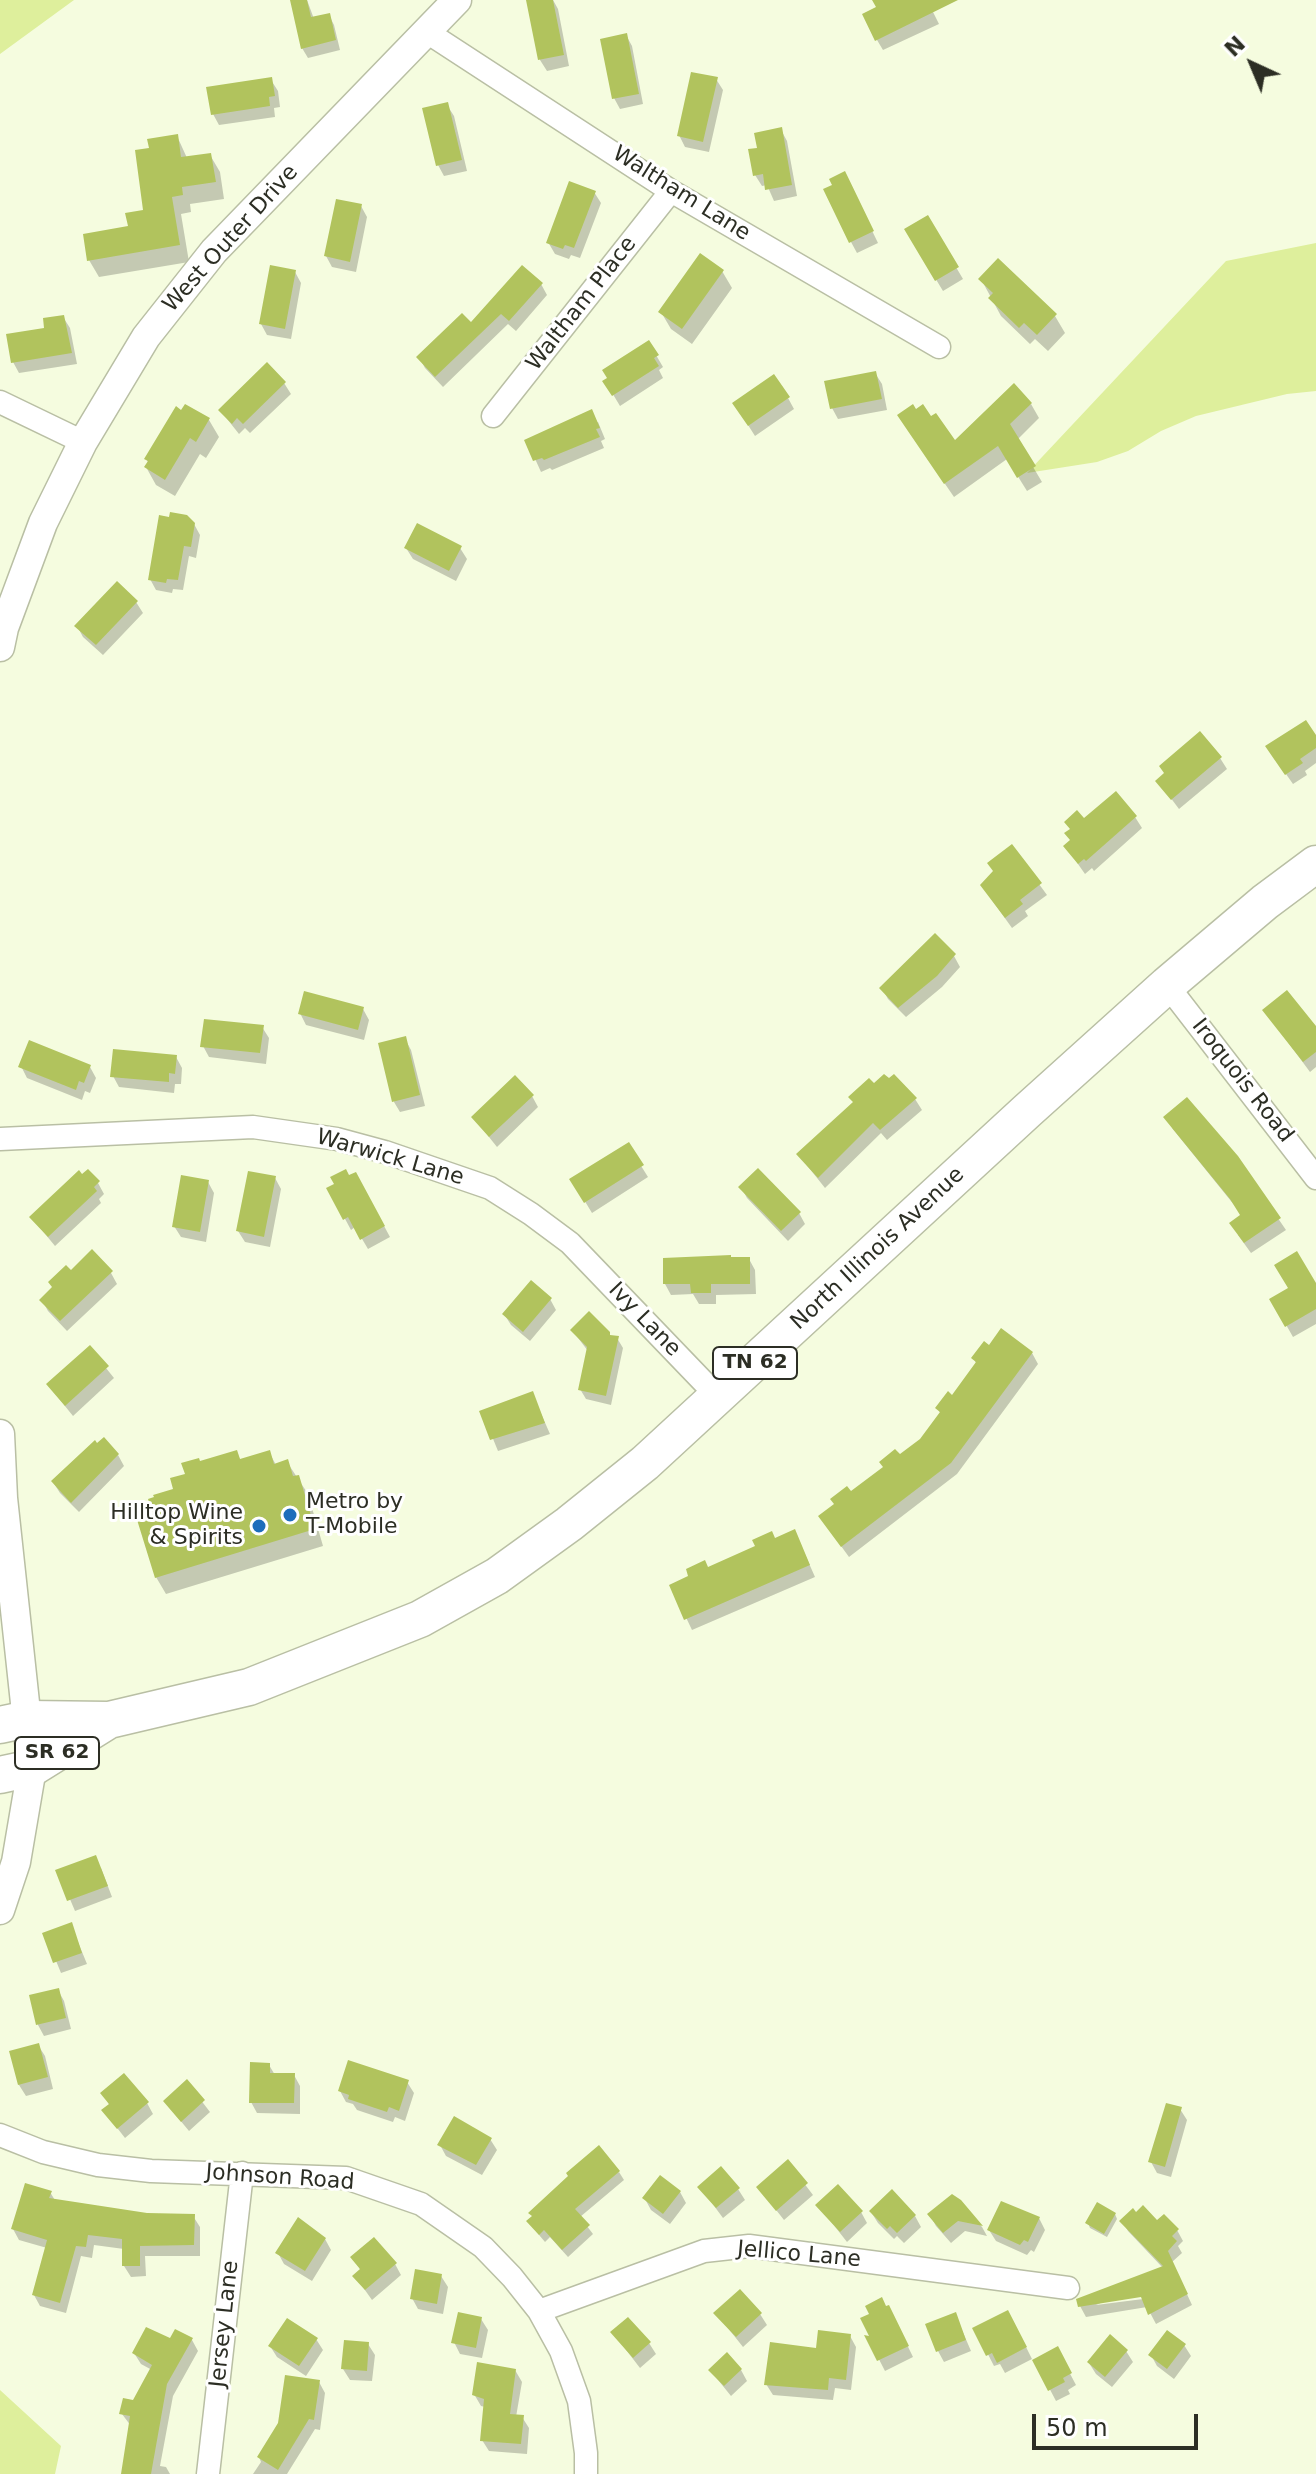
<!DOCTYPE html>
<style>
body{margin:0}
#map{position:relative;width:1316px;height:2474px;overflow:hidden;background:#f5fcdf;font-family:"DejaVu Sans",sans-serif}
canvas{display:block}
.north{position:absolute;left:1212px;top:24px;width:80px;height:80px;-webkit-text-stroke:6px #fff;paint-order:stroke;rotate:316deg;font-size:22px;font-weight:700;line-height:32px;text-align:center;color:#2c2e24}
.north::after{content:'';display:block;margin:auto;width:28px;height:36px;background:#2c2e24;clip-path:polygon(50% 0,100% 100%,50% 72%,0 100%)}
.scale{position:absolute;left:1032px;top:2414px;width:166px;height:36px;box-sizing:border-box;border:4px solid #2c2e24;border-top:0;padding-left:10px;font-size:24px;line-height:28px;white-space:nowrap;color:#2c2e24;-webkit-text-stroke:6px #fff;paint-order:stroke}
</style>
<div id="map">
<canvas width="1316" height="2474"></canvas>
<div class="north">N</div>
<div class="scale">50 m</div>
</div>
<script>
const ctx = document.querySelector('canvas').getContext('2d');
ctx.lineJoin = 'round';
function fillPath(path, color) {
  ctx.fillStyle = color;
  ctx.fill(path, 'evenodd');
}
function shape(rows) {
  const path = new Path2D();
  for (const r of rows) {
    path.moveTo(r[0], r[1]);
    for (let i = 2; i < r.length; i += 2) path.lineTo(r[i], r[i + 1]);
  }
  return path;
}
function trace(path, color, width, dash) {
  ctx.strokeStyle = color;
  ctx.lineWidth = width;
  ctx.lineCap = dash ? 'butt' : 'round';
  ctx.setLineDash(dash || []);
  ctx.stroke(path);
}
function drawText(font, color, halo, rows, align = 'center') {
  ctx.font = font + ' "DejaVu Sans",sans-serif';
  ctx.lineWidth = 6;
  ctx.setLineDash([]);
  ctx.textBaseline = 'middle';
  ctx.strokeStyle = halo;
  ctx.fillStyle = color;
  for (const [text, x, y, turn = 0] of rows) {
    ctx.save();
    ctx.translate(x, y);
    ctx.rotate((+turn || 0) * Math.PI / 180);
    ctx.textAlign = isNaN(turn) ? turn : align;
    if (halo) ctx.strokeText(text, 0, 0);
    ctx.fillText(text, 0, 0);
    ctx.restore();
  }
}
fillPath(shape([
 [0,0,74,0,0,54],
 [1316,243,1316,391,1287,394,1196,416,1161,431,1128,451,1097,462,1027,473,1226,261],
 [0,2390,61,2446,55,2474,0,2474]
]), '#deef9c');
fillPath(shape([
 [307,0,314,19,329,15,334,25,340,50,308,58,302,48],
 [540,0,553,0,558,9,569,66,547,71,540,60],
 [881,0,927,0,939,24,883,50,877,40],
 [626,35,632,46,643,104,620,109,614,98],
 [716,79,723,90,709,152,685,147,679,135],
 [271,80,278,91,280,107,274,108,275,117,219,125,213,114],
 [447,105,454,116,467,171,444,176,438,165],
 [781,130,787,141,797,196,774,201,767,185,762,186,755,175,760,149],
 [177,136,187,158,210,155,220,172,224,199,190,204,191,212,181,214,189,262,99,277,89,260,145,212,151,150],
 [850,185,878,243,857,253,851,242],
 [594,192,601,203,580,258,571,255,569,259,555,254,548,242],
 [361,206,367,217,356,272,332,267,326,256],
 [927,218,963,279,943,291,906,230],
 [722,271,732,288,692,344,671,329,661,312],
 [295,272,301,283,291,339,267,335,261,324],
 [981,279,1055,316,1065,333,1048,351,1035,339,1030,344,1001,316],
 [541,284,547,295,516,331,508,324,443,387,425,368,419,357],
 [63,317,70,328,77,364,19,373,13,362],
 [649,343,663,367,659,370,663,378,620,406,605,381],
 [875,373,882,384,887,410,838,419,832,408],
 [284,383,291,394,250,433,245,428,239,434,220,410],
 [788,398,794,409,755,436,741,414],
 [1031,404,1039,418,1017,440,1042,482,1027,491,1007,459,954,497,908,430,955,443],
 [186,406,209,420,219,437,206,458,200,454,175,496,156,485,146,467,148,462,146,459],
 [598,422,605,439,601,441,604,448,552,470,550,468,541,472,527,441],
 [194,524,200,535,196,558,189,556,183,590,173,589,172,593,156,590,150,579],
 [406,548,460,548,467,559,456,581,413,559],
 [136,602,143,613,103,655,83,637,77,626],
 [1316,738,1316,763,1305,771,1307,775,1293,784,1274,757],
 [1220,758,1227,769,1179,809,1158,781],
 [1135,817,1142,828,1094,871,1092,868,1085,874,1066,847,1084,821],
 [1012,847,1047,895,1025,911,1028,916,1012,928,989,896,994,872],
 [954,956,960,967,942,987,906,1017,888,999,882,988],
 [363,1009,369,1020,364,1040,306,1025,300,1013],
 [1264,1010,1316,1029,1316,1067,1310,1072],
 [262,1027,269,1038,266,1064,209,1057,203,1046],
 [405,1039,411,1050,425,1106,400,1112,394,1102],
 [176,1057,182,1068,181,1084,175,1084,174,1093,119,1087,113,1076],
 [21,1066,90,1067,96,1078,90,1093,85,1091,82,1100,27,1078],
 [874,1086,915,1099,922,1110,887,1140,881,1133,825,1188,798,1154],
 [532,1096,538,1107,497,1147,473,1117],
 [1172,1128,1236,1157,1286,1230,1251,1253,1238,1235,1242,1216,1239,1211],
 [628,1145,648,1177,592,1213,572,1180],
 [356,1174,390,1237,368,1249,355,1227,351,1230,329,1189],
 [82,1177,98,1183,104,1194,99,1199,101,1203,55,1246,32,1218],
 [275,1178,281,1189,270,1247,245,1242,238,1231],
 [208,1182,214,1193,206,1242,181,1237,174,1226],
 [741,1187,799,1213,805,1224,788,1241,747,1198],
 [749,1259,755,1270,756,1294,716,1295,716,1304,699,1304,693,1294,671,1295,665,1284],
 [70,1273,111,1273,117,1284,67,1331,48,1311,42,1300],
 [1316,1287,1316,1324,1293,1337,1272,1300,1291,1289],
 [550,1299,556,1310,530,1341,511,1325,504,1314],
 [572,1330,617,1338,623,1348,611,1405,586,1399,580,1389,588,1351],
 [90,1348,114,1378,73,1416,48,1385],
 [1032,1353,1038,1364,957,1474,849,1557,820,1517,922,1440,941,1414,937,1408,953,1398,977,1365,974,1359],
 [532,1393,550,1434,498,1451,482,1412],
 [236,1452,241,1461,269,1452,276,1465,287,1462,308,1494,323,1546,166,1594,156,1577,187,1475,200,1464],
 [118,1455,124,1466,79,1512,60,1493,53,1482],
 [774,1540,800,1543,815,1577,692,1630,671,1586],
 [101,1868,112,1897,75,1911,58,1871],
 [71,1925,87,1964,61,1973,45,1934],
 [58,1990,64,2001,71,2029,44,2036,38,2025,31,1997],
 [38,2045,45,2056,53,2089,26,2096,19,2085,11,2052],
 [269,2065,275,2075,294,2075,300,2086,300,2114,257,2113,251,2102],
 [187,2082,210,2112,189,2131,165,2102],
 [407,2082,414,2093,405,2121,395,2117,393,2122,357,2110,353,2104,346,2102,340,2091],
 [103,2094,147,2103,153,2114,125,2138,104,2111,110,2106],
 [1180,2109,1187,2120,1171,2177,1157,2173,1151,2162],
 [490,2139,497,2150,482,2175,446,2156,440,2145],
 [788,2162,813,2195,784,2220,758,2187],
 [619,2172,624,2180,580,2217,593,2234,568,2257,550,2237,545,2242,534,2229,529,2221,533,2217],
 [700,2187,738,2189,745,2200,723,2218],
 [50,2192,56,2202,146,2215,193,2216,200,2227,200,2256,145,2256,146,2276,131,2277,124,2266,124,2249,94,2245,92,2258,81,2256,66,2313,40,2306,34,2295,47,2248,19,2240,13,2229],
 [680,2192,686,2203,670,2224,651,2210,645,2199],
 [959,2202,982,2227,987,2236,965,2231,951,2243,936,2226,930,2215],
 [818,2205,861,2212,867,2223,847,2242],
 [871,2212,915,2216,921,2227,904,2243,897,2236,894,2239,878,2223],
 [1115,2214,1117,2219,1107,2237,1090,2228,1088,2223],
 [1039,2218,1045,2230,1034,2252,1031,2250,1027,2255,996,2241,989,2230],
 [1122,2221,1157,2223,1177,2230,1183,2241,1178,2246,1182,2253,1172,2262,1192,2305,1156,2324,1147,2307,1086,2317,1080,2306,1163,2268,1128,2231],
 [1150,2294,1151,2298,1096,2305,1105,2301],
 [325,2239,331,2250,312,2281,284,2264,278,2253],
 [353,2257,395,2264,401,2275,372,2300,355,2276,361,2271],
 [441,2276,448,2287,443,2314,418,2309,412,2298],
 [716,2313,760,2314,767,2325,743,2347],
 [955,2314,971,2351,944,2362,938,2351],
 [894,2318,913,2357,885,2371,868,2338],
 [481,2319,488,2330,482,2358,460,2354,454,2342],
 [1014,2323,1032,2359,1005,2373,1000,2364,994,2366,975,2329],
 [613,2333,649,2343,656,2354,640,2368],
 [850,2336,856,2347,851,2390,835,2388,833,2400,773,2395,766,2384,817,2351],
 [316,2339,323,2350,306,2376,277,2357,270,2346],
 [192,2340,198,2351,173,2396,160,2466,166,2467,170,2474,123,2474,131,2426,122,2414,134,2402,152,2370,141,2364,134,2353,171,2341],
 [368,2344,375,2355,372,2381,350,2380,343,2369],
 [1184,2345,1191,2356,1174,2379,1157,2366,1151,2355],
 [1057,2349,1076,2385,1068,2390,1070,2394,1056,2401,1035,2361],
 [1126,2351,1133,2362,1112,2387,1096,2374,1089,2363],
 [515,2370,522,2382,516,2417,522,2417,529,2428,527,2454,489,2451,482,2440,485,2407,481,2406,474,2394],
 [710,2370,741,2370,747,2381,731,2396],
 [319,2382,325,2393,320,2430,315,2429,287,2474,253,2474,261,2462,259,2457]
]), '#0003');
fillPath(shape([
 [290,0,307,0,311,17,330,13,336,40,301,49],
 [526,0,553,0,564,55,538,60],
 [872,0,958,0,875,41,862,14,876,7],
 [627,33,639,94,612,99,600,39],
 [691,72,718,77,703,142,677,136],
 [272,77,275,96,269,97,270,106,211,115,206,87],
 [448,102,462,160,436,166,422,108],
 [782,127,792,185,765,190,763,174,753,176,748,149,757,148,754,133],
 [178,134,181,157,211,153,216,182,182,187,183,195,172,197,180,245,87,261,83,234,128,226,125,213,143,210,135,150,149,148,147,139],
 [845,171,874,231,849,243,823,189,832,185,829,179],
 [569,181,596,191,574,248,565,245,563,249,546,243],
 [336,199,362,204,350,262,324,256],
 [928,215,959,267,935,281,904,229],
 [700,253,724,270,682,329,658,312],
 [998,258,1057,314,1037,335,1024,323,1019,328,988,298,993,293,978,279],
 [270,265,296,270,285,329,259,324],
 [522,265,543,283,509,321,501,314,435,377,416,357,462,313,471,322],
 [64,315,72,353,11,363,6,334,44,328,43,318],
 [649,340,659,355,654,358,659,366,612,396,602,381,607,378,602,370],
 [267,362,286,382,243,424,237,418,232,424,218,410],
 [876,371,882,399,830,409,824,381],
 [774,374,790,397,748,426,732,403],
 [1014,383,1032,403,1010,424,1036,466,1017,478,998,446,944,484,897,415,913,404,916,409,923,404,931,416,936,413,955,440],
 [185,404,210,418,196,442,190,438,165,480,144,467,148,461,144,459,176,406,181,410],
 [592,409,600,428,596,429,600,437,544,460,542,458,533,461,524,440],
 [170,512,187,515,195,523,191,547,184,546,178,580,167,579,166,583,148,580,159,515,169,517],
 [417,523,462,546,449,571,404,548],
 [117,581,138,601,96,645,74,626],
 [1306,720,1316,735,1316,748,1300,759,1303,763,1285,775,1265,746],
 [1200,731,1222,757,1171,800,1155,781,1164,773,1159,766],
 [1116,791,1137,816,1086,861,1084,859,1078,864,1063,846,1070,840,1064,833,1070,829,1064,822,1077,810,1084,818],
 [1012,844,1042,883,1020,900,1023,904,1005,918,980,885,993,871,987,863],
 [935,933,956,954,937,976,898,1008,879,988],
 [1287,990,1316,1026,1316,1052,1303,1062,1262,1010],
 [304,991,364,1007,358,1030,298,1014],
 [204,1019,264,1025,260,1053,200,1047],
 [406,1036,420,1095,392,1102,378,1043],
 [29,1040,91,1065,84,1083,79,1081,76,1090,18,1067],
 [113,1049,177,1055,175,1074,169,1073,169,1082,110,1077],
 [884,1074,889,1078,894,1074,917,1098,880,1130,873,1123,818,1178,796,1154,853,1102,848,1097,869,1078,874,1083],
 [515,1075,534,1095,489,1137,471,1117],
 [1187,1097,1238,1156,1281,1218,1244,1243,1229,1223,1240,1215,1230,1199,1163,1117],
 [629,1142,644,1165,584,1203,569,1179],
 [758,1168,801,1212,781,1231,738,1187],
 [88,1169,100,1181,94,1187,97,1191,48,1237,29,1217,79,1170,82,1174],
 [346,1169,349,1175,356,1172,385,1226,360,1240,348,1217,343,1220,326,1188,334,1184,330,1177],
 [248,1171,276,1176,264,1237,236,1231],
 [181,1175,209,1180,200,1232,172,1227],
 [92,1249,113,1271,60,1321,39,1300,52,1287,48,1282,66,1265,71,1270],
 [1297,1251,1316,1283,1316,1309,1285,1327,1269,1299,1288,1288,1274,1265],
 [731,1255,731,1257,750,1257,750,1284,711,1284,711,1293,691,1293,690,1284,663,1284,663,1258],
 [531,1280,552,1298,523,1332,502,1314],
 [589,1311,610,1332,610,1335,619,1336,606,1396,578,1390,587,1347,570,1330],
 [1001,1328,1033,1352,951,1463,841,1547,818,1516,834,1504,830,1499,847,1486,851,1491,883,1467,879,1462,895,1449,900,1454,920,1439,940,1412,935,1408,948,1391,952,1395,976,1362,971,1358,984,1341,989,1345],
 [90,1345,109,1366,65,1406,46,1384],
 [533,1391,545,1423,490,1440,479,1411],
 [104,1437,119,1454,71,1503,51,1481,95,1440,97,1443],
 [237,1450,240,1459,270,1450,274,1464,288,1459,293,1476,299,1475,315,1529,155,1578,134,1510,138,1508,138,1506,149,1502,148,1499,154,1497,153,1495,173,1489,170,1478,185,1474,181,1463,199,1458,200,1461],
 [795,1529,810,1565,684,1620,669,1585,688,1576,686,1569,705,1560,708,1567,755,1546,752,1540,772,1531,775,1538],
 [96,1855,108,1886,67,1901,55,1870],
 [72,1922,82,1953,53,1963,42,1933],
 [59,1988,66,2018,36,2025,29,1995],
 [39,2043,48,2077,18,2085,9,2051],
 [348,2060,409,2080,399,2111,389,2107,387,2112,348,2099,349,2095,338,2091],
 [250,2062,270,2063,270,2073,295,2073,294,2103,249,2103],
 [124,2073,149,2102,117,2129,101,2110,109,2104,100,2093],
 [187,2079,205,2100,181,2122,163,2101],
 [1166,2103,1182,2107,1165,2167,1148,2162],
 [454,2116,492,2138,476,2165,437,2145],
 [599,2145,620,2171,575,2209,590,2225,562,2250,544,2230,539,2235,526,2221,532,2216,528,2213,568,2176,566,2173],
 [788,2159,808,2183,776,2211,756,2187],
 [721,2166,740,2188,716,2208,697,2187],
 [660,2175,681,2191,663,2214,642,2198],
 [25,2183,52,2191,49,2198,147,2213,195,2214,194,2245,140,2246,140,2266,122,2266,122,2239,88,2235,86,2247,76,2246,60,2303,32,2295,47,2240,11,2229],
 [838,2184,863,2211,840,2232,815,2205],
 [892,2189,916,2215,897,2233,890,2226,887,2229,869,2211],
 [952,2194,961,2200,983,2226,958,2221,943,2233,927,2214],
 [1001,2201,1040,2217,1028,2242,1024,2240,1020,2245,987,2230],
 [1097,2202,1116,2213,1104,2234,1085,2223],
 [1143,2205,1157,2220,1164,2214,1179,2229,1172,2236,1177,2241,1168,2251,1188,2294,1148,2315,1141,2297,1078,2307,1076,2299,1163,2266,1119,2221,1133,2208,1136,2212],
 [298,2217,326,2238,305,2271,275,2253],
 [374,2237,397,2263,365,2290,352,2276,360,2269,350,2257],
 [415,2269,442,2274,437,2304,410,2299],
 [740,2289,762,2313,736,2337,713,2313],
 [882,2297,886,2306,889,2305,909,2346,877,2361,864,2335,869,2336,860,2318,869,2314,865,2306],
 [1008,2310,1027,2347,997,2363,992,2353,986,2356,972,2328],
 [458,2312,482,2317,476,2348,451,2343],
 [956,2312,966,2340,936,2352,925,2324],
 [628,2317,651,2342,633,2358,610,2332],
 [287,2318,318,2338,299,2366,268,2346],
 [146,2327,170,2338,175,2329,193,2338,167,2384,151,2474,121,2474,130,2416,119,2414,123,2398,133,2400,152,2365,132,2353],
 [818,2330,851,2334,846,2380,829,2378,828,2390,764,2385,770,2342,816,2348],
 [1167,2330,1186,2344,1167,2369,1148,2355],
 [1110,2334,1128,2350,1105,2377,1087,2362],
 [344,2340,369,2342,367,2371,341,2369],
 [1058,2346,1072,2373,1063,2378,1065,2382,1048,2391,1032,2360],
 [727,2352,742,2369,724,2386,708,2370],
 [477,2362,516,2369,510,2414,524,2415,521,2444,480,2441,484,2399,472,2395],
 [285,2375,320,2380,314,2420,309,2419,278,2470,257,2457,278,2423]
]), '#b1c35d');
const minor = shape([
 [427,32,671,191,939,347],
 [0,402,83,442],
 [493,416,671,191],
 [1167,985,1316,1178],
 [0,1139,253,1127,337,1139,385,1152,490,1188,531,1214,570,1243,718,1397],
 [0,2135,43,2152,98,2165,151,2171,346,2178,421,2204,483,2247,512,2277,539,2311,561,2351,579,2401,586,2453,586,2474],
 [539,2311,704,2251,749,2246,1068,2288],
 [208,2474,242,2173]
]);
const tertiary = shape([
 [0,647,4,628,43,523,83,442,146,337,214,251,457,0],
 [0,1434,3,1498,32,1768,16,1862,0,1910]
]);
const trunk = shape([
 [0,1725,28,1719,109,1720,249,1687,420,1619,497,1576,569,1524,645,1463,1027,1111,1167,985,1265,902,1316,864],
 [0,1775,32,1768,109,1720]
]);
trace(minor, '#b9bfa4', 25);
trace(tertiary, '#b9bfa4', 31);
trace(trunk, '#b9bfa4', 39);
trace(minor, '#fff', 22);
trace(tertiary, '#fff', 28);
trace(trunk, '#fff', 36);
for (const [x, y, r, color] of [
 [290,1515,8,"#1d6dbb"],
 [259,1526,8,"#1d6dbb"]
]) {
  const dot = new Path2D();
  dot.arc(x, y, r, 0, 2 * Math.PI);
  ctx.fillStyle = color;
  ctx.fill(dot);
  trace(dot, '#fff', 3);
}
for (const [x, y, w] of [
 [755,1363,84],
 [57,1753,84]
]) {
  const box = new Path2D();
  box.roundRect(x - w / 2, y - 16, w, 32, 6);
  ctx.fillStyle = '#fff';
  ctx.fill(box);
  trace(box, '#2c2e24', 2);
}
drawText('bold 20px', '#2c2e24', null, [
 ["TN 62",755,1363],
 ["SR 62",57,1753]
]);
drawText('22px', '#2c2e24', '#fff', [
 ["Waltham Lane",681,194,32],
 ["West Outer Drive",231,239,-48],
 ["Waltham Place",582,304,-52],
 ["Iroquois Road",1242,1081,52],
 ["Warwick Lane",390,1158,16],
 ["North Illinois Avenue",878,1249,-43],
 ["Ivy Lane",644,1320,46],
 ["Johnson Road",280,2178,4],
 ["Jellico Lane",799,2255,5],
 ["Jersey Lane",225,2324,-84]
]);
drawText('22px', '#2c2e24', '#fff', [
 ["Metro by",306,1502],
 ["T-Mobile",306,1527],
 ["Hilltop Wine",243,1513,"right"],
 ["& Spirits",243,1538,"right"]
], 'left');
</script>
